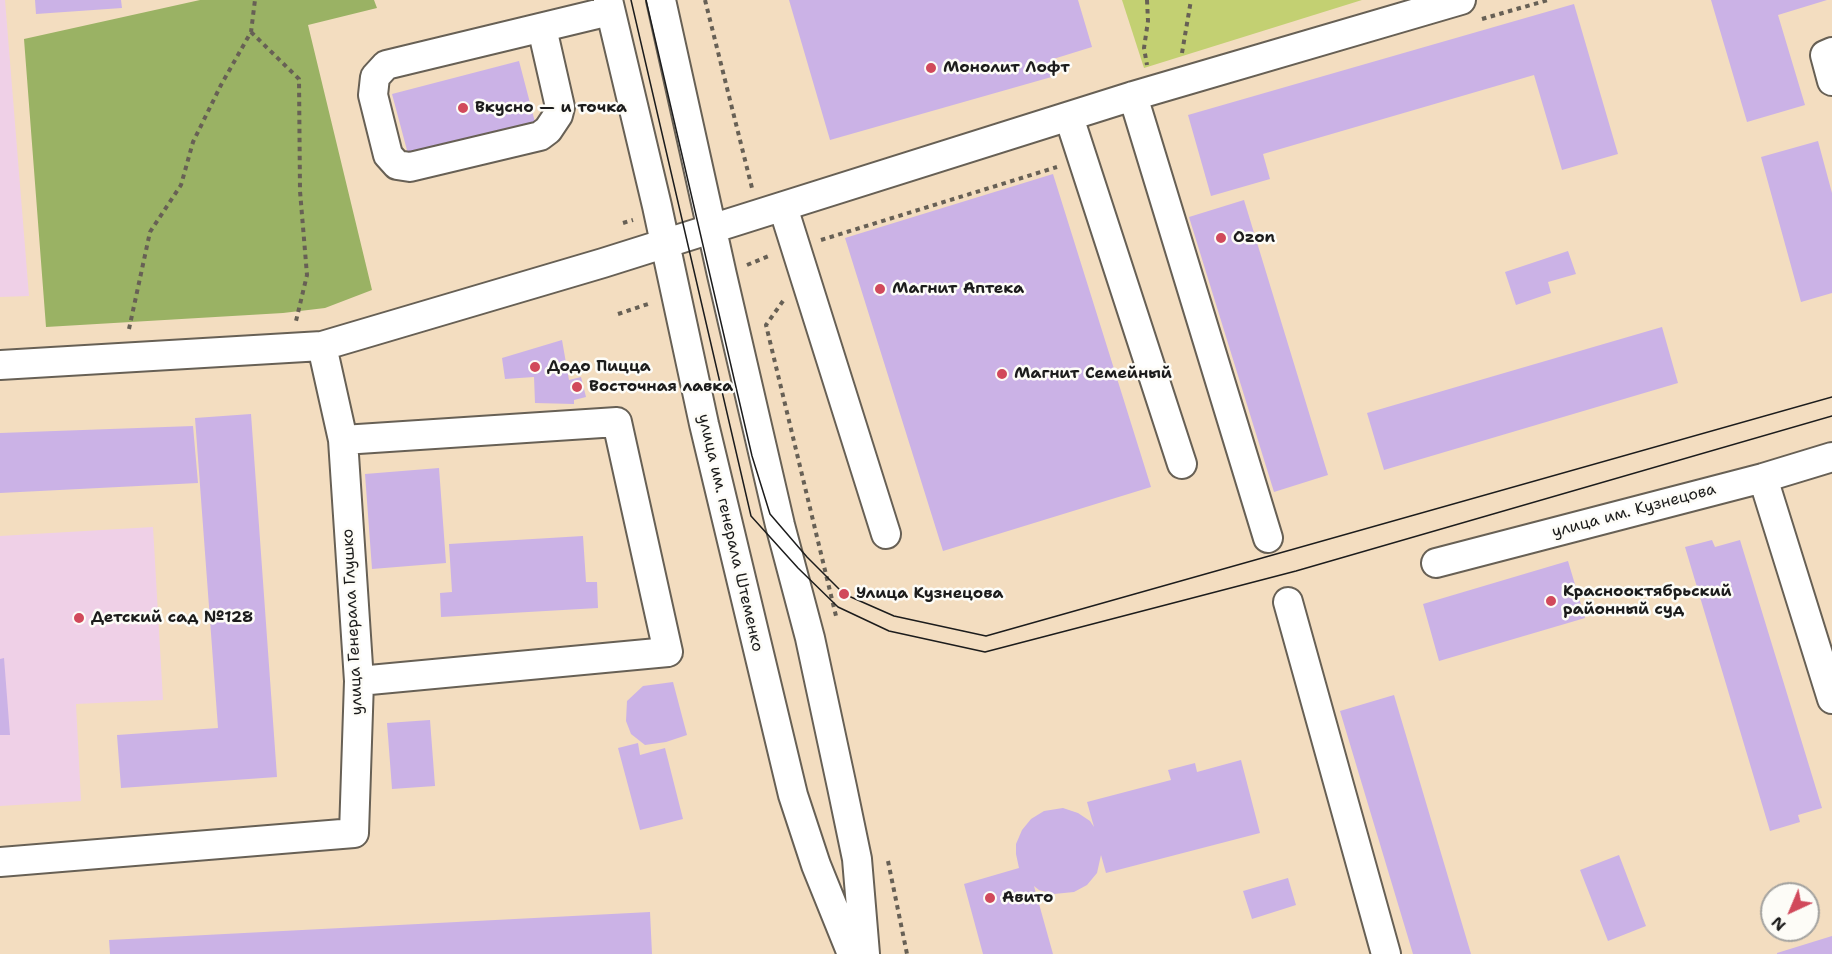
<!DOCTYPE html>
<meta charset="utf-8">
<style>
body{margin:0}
#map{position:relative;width:1832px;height:954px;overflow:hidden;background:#f3ddc0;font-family:"Shantell Sans",sans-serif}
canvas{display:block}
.north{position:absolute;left:1760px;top:882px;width:60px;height:60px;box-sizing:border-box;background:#fdfcf7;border:2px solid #a3a29f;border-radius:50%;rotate:224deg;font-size:16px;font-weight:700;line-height:24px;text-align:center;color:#1c1c1c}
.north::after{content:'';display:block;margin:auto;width:21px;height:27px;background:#d1495b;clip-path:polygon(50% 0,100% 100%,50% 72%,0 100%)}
</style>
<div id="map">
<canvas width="1832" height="954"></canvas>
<div class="north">N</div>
</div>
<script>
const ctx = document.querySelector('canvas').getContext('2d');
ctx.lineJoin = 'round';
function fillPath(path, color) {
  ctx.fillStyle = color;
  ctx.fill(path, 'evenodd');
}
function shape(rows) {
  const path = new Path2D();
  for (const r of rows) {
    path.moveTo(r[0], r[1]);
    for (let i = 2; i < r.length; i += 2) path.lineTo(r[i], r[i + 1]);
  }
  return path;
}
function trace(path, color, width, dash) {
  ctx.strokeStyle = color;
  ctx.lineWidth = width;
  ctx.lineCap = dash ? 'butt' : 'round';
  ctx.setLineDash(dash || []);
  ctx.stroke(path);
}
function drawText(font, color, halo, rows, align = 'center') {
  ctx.font = font + ' "Shantell Sans",sans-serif';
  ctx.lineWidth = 5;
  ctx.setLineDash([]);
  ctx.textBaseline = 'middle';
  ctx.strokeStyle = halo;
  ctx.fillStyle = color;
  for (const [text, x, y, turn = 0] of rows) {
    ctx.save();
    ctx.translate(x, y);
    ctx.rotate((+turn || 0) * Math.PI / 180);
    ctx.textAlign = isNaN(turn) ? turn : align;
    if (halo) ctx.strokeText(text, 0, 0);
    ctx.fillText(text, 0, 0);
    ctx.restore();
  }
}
fillPath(shape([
 [0,0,5,0,29,296,0,297],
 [153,527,163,700,76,704,81,801,0,806,0,536]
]), '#efd0e7');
fillPath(shape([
 [1122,0,1362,0,1144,68]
]), '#c3d072');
fillPath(shape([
 [200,0,374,0,377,8,308,25,372,290,325,308,283,313,46,327,24,39]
]), '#9ab264');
fillPath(shape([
 [35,0,121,0,122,8,36,14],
 [789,0,1078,0,1092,47,1050,60,1055,76,830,140],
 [1711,0,1827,0,1778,15,1805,105,1747,122],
 [1574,4,1618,154,1562,170,1534,75,1263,154,1270,179,1211,196,1188,115],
 [519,61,535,122,408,154,392,94],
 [1818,141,1832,193,1832,293,1801,302,1761,157],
 [1053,174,1151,487,943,551,845,238],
 [1244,200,1328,475,1274,492,1189,217],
 [1568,251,1576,274,1548,282,1551,293,1516,305,1505,272],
 [1662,327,1678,383,1384,470,1367,413],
 [562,340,569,380,581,377,586,397,574,400,574,404,535,403,534,377,505,379,502,358],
 [251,414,277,777,121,788,117,735,218,728,195,418],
 [193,426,198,483,0,493,0,433],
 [439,468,446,563,372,569,365,474],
 [583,536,586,582,597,582,598,608,441,617,440,593,452,592,449,544],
 [1712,540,1715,547,1740,540,1822,808,1798,815,1800,822,1770,831,1685,547],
 [1568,561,1585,618,1439,661,1423,604],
 [4,658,10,735,0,735,0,659],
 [673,682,687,735,666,742,645,745,631,734,626,721,627,701,643,686],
 [1394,695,1471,954,1413,954,1340,711],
 [430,720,435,786,392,789,387,723],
 [638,743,640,755,665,748,683,819,640,830,618,748],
 [1241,760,1260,833,1106,873,1101,855,1097,873,1087,885,1074,892,1054,894,1039,890,1034,886,1053,954,983,954,964,884,1019,868,1016,854,1016,844,1022,830,1031,819,1044,811,1063,808,1078,813,1090,821,1094,827,1087,802,1171,780,1168,770,1195,763,1197,772],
 [1619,855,1646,926,1608,941,1580,870],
 [1288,878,1296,905,1252,919,1243,891],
 [650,912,652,954,110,954,109,940],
 [1832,936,1832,954,1777,954,1777,953]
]), '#cbb2e6');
const minor = shape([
 [608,0,657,206,704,424,793,795,816,865,852,954],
 [661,0,722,275,780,525,810,638,842,787,857,859,865,954],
 [542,28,560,107,558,115,548,130,540,136,410,167,397,165,388,155,373,95,375,77,386,65,610,11],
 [1832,52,1825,55,1832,81],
 [1133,96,1268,538],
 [1069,117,1182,464],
 [783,207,886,534],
 [0,365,322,346,603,263,1133,96,1461,0],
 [343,440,617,422,668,652,359,681],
 [1763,478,1832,699],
 [1436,563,1763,478,1832,457],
 [1288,602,1386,954],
 [0,862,354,833,359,681,343,440,322,346]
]);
trace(minor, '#676055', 32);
trace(shape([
 [705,0,752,188],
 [1147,0,1148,21,1144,48,1147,65],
 [1482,19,1548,0],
 [251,32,299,79,300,191,307,275,296,321],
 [1182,53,1191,0],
 [623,223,633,220],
 [821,240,1057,167],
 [747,265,771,255],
 [783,301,766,325,836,616],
 [618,314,651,303],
 [129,329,150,232,181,185,193,142,221,85,251,32,255,0],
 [888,861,907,954]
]), '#676055', 4, [4.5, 4.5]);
trace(minor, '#fff', 28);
trace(shape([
 [631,0,751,516,798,568,838,607,889,631,985,652,1296,571,1832,416],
 [646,0,752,456,770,514,807,557,844,594,894,616,986,636,1832,397]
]), '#1c1c1c', 1.5);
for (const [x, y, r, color] of [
 [931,68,6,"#d1495b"],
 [463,108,6,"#d1495b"],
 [1221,238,6,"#d1495b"],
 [880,289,6,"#d1495b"],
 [535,367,6,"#d1495b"],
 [1002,374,6,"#d1495b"],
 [577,387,6,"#d1495b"],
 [844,594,6,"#d1495b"],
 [1551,601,6,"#d1495b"],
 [79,618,6,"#d1495b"],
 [990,898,6,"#d1495b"]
]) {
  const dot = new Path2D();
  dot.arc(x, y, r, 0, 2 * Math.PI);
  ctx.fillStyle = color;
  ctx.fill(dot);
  trace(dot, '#fdfcf7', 2);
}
drawText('bold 16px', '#1c1c1c', '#fdfcf7', [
 ["Монолит Лофт",943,68],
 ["Вкусно — и точка",475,108],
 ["Ozon",1233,238],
 ["Магнит Аптека",892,289],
 ["Додо Пицца",547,367],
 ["Магнит Семейный",1014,374],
 ["Восточная лавка",589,387],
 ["Краснооктябрьский",1563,592],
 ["районный суд",1563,610],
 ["Улица Кузнецова",856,594],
 ["Детский сад №128",91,618],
 ["Авито",1002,898]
], 'left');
drawText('16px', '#1c1c1c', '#fdfcf7', [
 ["улица им. Кузнецова",1634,511,-15],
 ["улица им. генерала Штеменко",730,533,77],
 ["улица Генерала Глушко",353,622,-93]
]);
</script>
